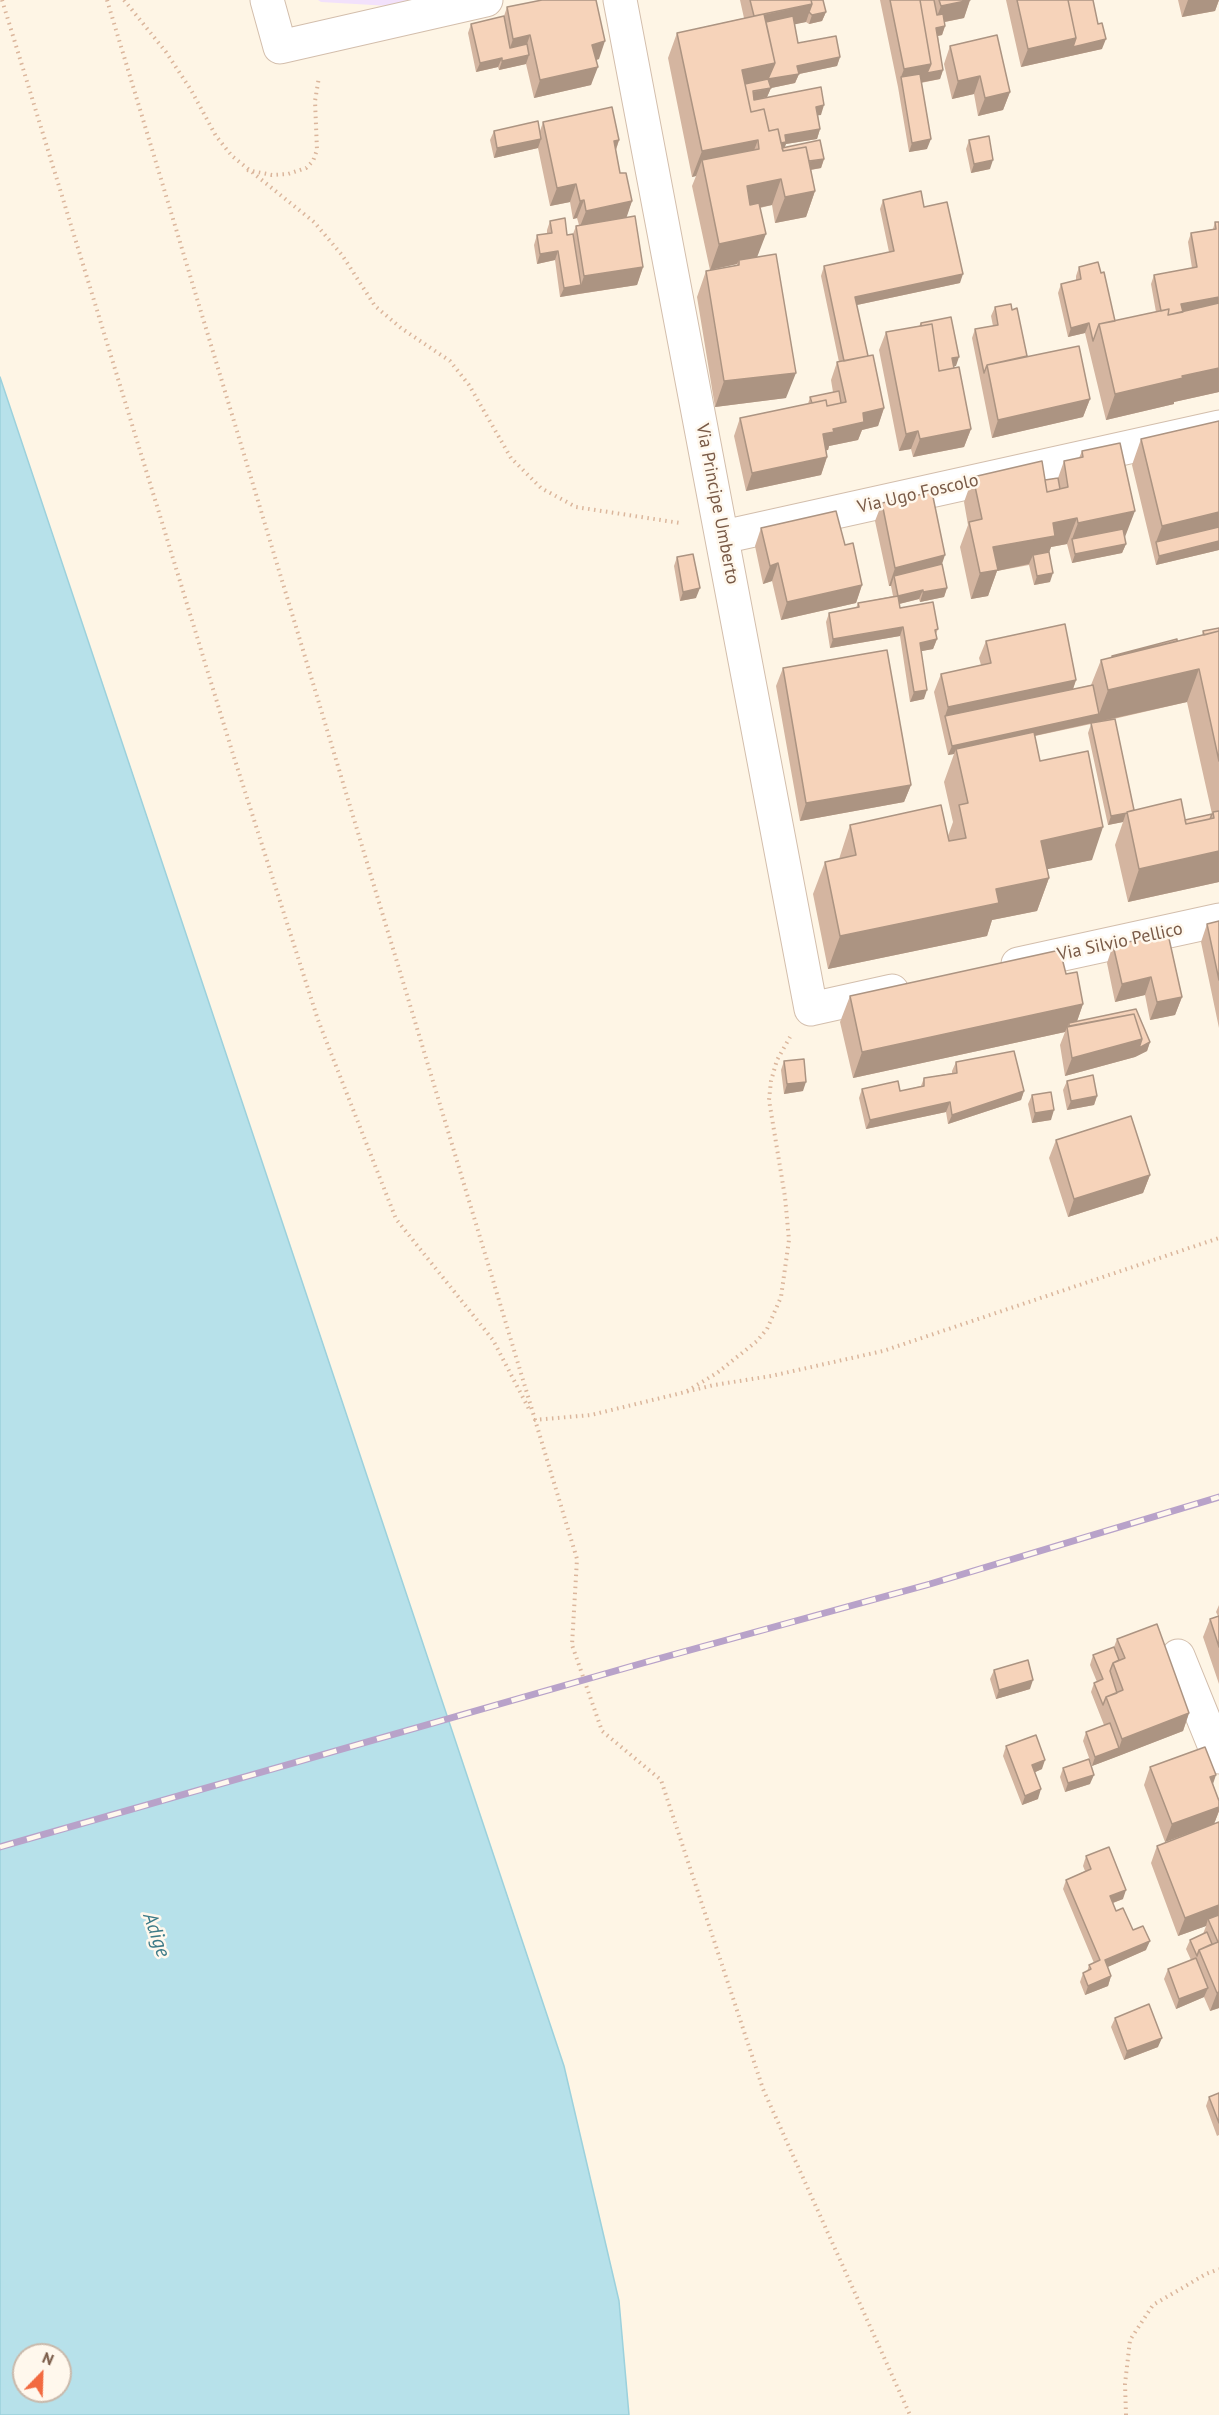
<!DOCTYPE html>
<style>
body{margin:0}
#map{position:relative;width:1219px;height:2415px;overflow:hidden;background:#fef5e5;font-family:"PT Sans",sans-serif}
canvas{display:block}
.north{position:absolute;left:12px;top:2343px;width:60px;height:60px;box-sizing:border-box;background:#fff8ed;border:2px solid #c9b9ab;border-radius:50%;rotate:23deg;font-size:16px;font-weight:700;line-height:24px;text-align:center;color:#795a47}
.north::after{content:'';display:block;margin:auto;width:21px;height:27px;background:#f26a40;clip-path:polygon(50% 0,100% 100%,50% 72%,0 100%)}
</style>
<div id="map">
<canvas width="1219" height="2415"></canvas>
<div class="north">N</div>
</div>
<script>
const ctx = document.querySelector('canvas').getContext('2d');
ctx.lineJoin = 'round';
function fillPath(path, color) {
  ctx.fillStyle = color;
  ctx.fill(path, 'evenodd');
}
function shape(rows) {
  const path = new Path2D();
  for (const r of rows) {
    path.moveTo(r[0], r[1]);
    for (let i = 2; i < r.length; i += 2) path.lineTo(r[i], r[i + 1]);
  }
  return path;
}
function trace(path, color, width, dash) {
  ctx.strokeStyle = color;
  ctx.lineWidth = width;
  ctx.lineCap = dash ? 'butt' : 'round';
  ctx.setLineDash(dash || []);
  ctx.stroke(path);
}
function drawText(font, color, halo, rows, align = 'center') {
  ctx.font = font + ' "PT Sans",sans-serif';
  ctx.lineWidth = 5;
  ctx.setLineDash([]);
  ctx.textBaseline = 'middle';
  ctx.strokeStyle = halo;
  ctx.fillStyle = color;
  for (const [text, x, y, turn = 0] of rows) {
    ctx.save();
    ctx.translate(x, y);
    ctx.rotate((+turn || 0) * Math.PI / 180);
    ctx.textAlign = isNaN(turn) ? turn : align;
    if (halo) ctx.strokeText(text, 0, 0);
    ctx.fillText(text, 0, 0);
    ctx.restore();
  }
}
fillPath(shape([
 [318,0,419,0,390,6,321,2]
]), '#f2e1fb');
const water = shape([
 [0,377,564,2066,619,2301,629,2415,0,2415,0,377],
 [24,2355,60,2355,60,2391,24,2391,24,2355]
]);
fillPath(water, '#b7e1ea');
trace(water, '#9cd1dc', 1.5);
const minor = shape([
 [267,0,280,47,486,0],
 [620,0,811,1009,892,991],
 [723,537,1219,427],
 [1018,964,1219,920],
 [1178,1656,1219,1757]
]);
trace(minor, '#d3beac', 35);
trace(shape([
 [2,0,232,751,318,1020,396,1219,493,1340,530,1411],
 [107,0,577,1559,572,1645,602,1731,661,1780,763,2089,910,2415],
 [124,0,166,52,191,90,216,136,232,156,314,222,342,255,375,306,401,328,450,361,469,385,511,458,541,488,576,507,680,523],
 [247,170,272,175,288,174,306,168,313,161,317,150,315,101,319,77],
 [687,1391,717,1373,757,1341,767,1329,781,1297,789,1240,785,1197,769,1100,771,1081,777,1060,790,1037],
 [534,1420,591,1415,714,1385,771,1376,883,1351,1219,1238],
 [1126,2415,1125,2384,1130,2340,1153,2305,1206,2274,1219,2269]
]), '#dbb69c', 4, [1.5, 4.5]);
trace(minor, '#fff', 33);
const rail = shape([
 [0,1847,643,1663,930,1584,1219,1497]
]);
trace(rail, '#b8a2c9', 7);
trace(rail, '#fff8ed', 4.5, [14]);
fillPath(shape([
 [740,0,823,0,826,12,822,21,809,24,806,22,794,24,798,43,840,57,837,66,799,74,795,83,771,88,767,97,754,100,821,115,818,115,820,129,817,139,786,144,784,147,824,159,821,168,811,170,815,191,806,217,775,223,772,205,760,208,757,257,786,398,715,407,697,297,706,271,737,266,737,264,710,270,692,186,696,176,692,177,668,58,677,33,744,18],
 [880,0,970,0,964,18,945,22,945,26,942,35,938,36,943,70,940,79,921,83,927,149,909,152,898,87],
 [1006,0,1093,0,1102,49,1021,67],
 [1178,0,1219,0,1215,11,1182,17],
 [507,7,599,59,596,60,591,85,534,98,526,64,499,70,498,67,476,72,468,33,471,24,504,16],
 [950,46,1010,92,1003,110,978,116,974,94,952,99,944,64],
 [543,122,619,140,616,150,620,173,632,201,626,217,643,267,637,285,560,297,555,260,537,264,534,245,537,235,547,234,547,230,550,221,567,235,573,234,576,226,579,225,577,218,573,219,570,202,550,206,538,148,494,158,490,140,494,131,540,131],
 [969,140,990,169,971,173,966,149],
 [883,200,924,207,960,283,857,305,868,356,884,408,878,426,862,430,858,440,829,446,828,450,826,450,827,457,821,475,746,491,734,436,740,418,808,404,810,397,833,392,831,380,837,362,839,362,821,276,824,266,889,252,880,209],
 [1215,222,1219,222,1219,392,1174,402,1174,404,1106,420,1085,333,1068,337,1058,293,1061,284,1076,280,1076,276,1079,267,1115,321,1156,312,1151,284,1154,275,1192,268,1188,242,1191,233,1213,229],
 [995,307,1012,310,1027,356,1090,399,1083,417,992,438,972,338,975,329,993,326,991,316],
 [921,323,956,366,954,366,971,429,964,447,913,457,911,449,899,451,879,350,886,332,919,326],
 [1219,421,1219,550,1156,565,1132,465,1141,439],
 [1082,451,1125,537,1124,537,1126,544,1122,553,1072,563,1067,544,1051,547,1049,552,1050,582,1034,585,1029,565,997,571,988,596,971,599,960,547,968,525,964,502,973,477,1045,480,1058,478,1064,461,1079,458],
 [882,503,942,564,947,588,944,597,920,602,919,599,899,604,900,608,938,629,936,634,937,639,933,649,921,651,924,699,910,702,900,636,830,648,826,622,829,613,856,608,858,603,893,596,891,586,889,586,875,521],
 [761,528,845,545,862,585,856,603,781,620,772,581,763,584,755,546],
 [677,557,696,598,680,601,674,566],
 [1219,628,1219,882,1128,902,1115,845,1123,822,1108,825,1088,733,1091,724,1035,736,1040,761,1092,860,1047,869,1049,878,1037,911,992,920,987,936,828,969,813,894,825,862,839,859,850,825,948,836,953,822,944,782,954,754,948,755,934,692,941,674,981,665,979,658,986,641,1076,680,1073,689,1091,685,1101,660,1202,636,1203,631],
 [1187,702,1212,814,1185,820,1134,810,1105,721],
 [783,668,911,785,904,802,800,821,776,686],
 [1219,921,1219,1028,1201,942,1207,924],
 [1113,945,1182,997,1175,1015,1150,1020,1145,995,1115,1002,1107,963],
 [1066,974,1083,1004,1077,1021,1150,1042,1147,1051,1135,1057,1065,1076,1060,1045,1065,1032,853,1078,840,1022,850,996],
 [784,1061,803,1091,784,1094,781,1070],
 [956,1062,1024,1091,1021,1100,948,1124,946,1112,866,1129,859,1098,862,1089,900,1091,921,1086,924,1078,952,1073,952,1071],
 [1067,1081,1097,1096,1094,1105,1067,1110,1063,1090],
 [1032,1095,1051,1120,1032,1123,1028,1104],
 [1056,1140,1150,1175,1143,1193,1068,1217,1049,1158],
 [1219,1605,1219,1684,1203,1637,1210,1619,1218,1616,1216,1612],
 [1117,1639,1189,1713,1183,1731,1092,1766,1083,1741,1086,1732,1104,1725,1091,1692,1094,1683,1097,1682,1090,1665,1093,1655,1114,1647],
 [994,1670,1030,1689,996,1699,990,1679],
 [1006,1746,1042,1769,1035,1772,1038,1799,1022,1805,1003,1756],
 [1150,1767,1213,1784,1219,1801,1219,1811,1214,1824,1165,1842,1144,1785],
 [1063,1768,1090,1784,1065,1792,1060,1777],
 [1219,1822,1219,2008,1210,2011,1204,1997,1176,2009,1164,1979,1168,1969,1191,1960,1186,1949,1190,1940,1203,1934,1206,1926,1178,1936,1151,1863,1157,1846],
 [1086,1856,1123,1899,1113,1903,1116,1911,1133,1930,1146,1950,1107,1967,1111,1976,1108,1986,1085,1995,1080,1982,1083,1973,1087,1972,1089,1965,1094,1963,1063,1889,1066,1880,1085,1871,1083,1866],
 [1115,2018,1158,2047,1124,2060,1111,2027],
 [1219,2093,1219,2135,1217,2136,1206,2106,1209,2097]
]), '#d4b5a0');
fillPath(shape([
 [970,0,964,18,934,24,941,6],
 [1188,0,1219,0,1215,11,1182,17],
 [812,4,806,22,759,32,754,17],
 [826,12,822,21,809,24,812,15],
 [945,26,942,35,933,37,936,28],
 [530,35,524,53,507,57,513,39],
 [1076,38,1106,39,1102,49,1021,67,1028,49],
 [605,41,599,59,586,63,592,45],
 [529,55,526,64,499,70,502,61],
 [840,57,837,66,799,74,795,83,738,95,742,70,775,63,797,66],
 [502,58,498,67,476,72,480,63],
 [931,64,943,70,940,79,902,86,901,77,904,69],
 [598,67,591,85,534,98,540,80],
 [980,76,974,94,952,99,958,81],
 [771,88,767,97,750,101,753,91],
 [1010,92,1003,110,978,116,985,98],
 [824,105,821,115,813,116,816,107],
 [820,129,817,139,786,144,783,152,759,156,785,135],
 [541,139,538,148,494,158,497,148],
 [931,139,927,149,909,152,912,143],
 [619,140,613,158,614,141],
 [758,140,748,166,702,160,696,176,692,177,702,151],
 [824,159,821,168,773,176,777,167],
 [993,160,990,169,971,173,974,164],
 [781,179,772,205,737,212,747,186],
 [576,184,570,202,550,206,557,188],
 [815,191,806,217,775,223,785,197],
 [584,200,577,218,573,219,580,201],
 [632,201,626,219,579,229,586,211],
 [766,234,756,260,739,260,737,264,710,270,719,244],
 [558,251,555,260,537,264,540,254],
 [643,267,637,285,578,294,584,276],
 [963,274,960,283,852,306,855,297],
 [581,285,578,294,560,297,564,288],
 [1219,297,1219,305,1178,313,1181,304],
 [1089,323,1085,333,1068,337,1071,328],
 [959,357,956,366,949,367,952,358],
 [1219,368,1219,392,1174,402,1174,404,1106,420,1115,394,1182,376],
 [796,373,786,398,715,407,724,381],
 [1090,399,1083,417,992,438,998,420],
 [884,408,878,426,862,430,858,440,829,446,828,450,816,452,823,434,863,413],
 [971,429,964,447,913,457,920,439],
 [918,431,911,449,899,451,906,434],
 [827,457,821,475,746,491,752,473],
 [1135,511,1125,537,1074,547,1072,539,1078,523],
 [1219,512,1219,535,1156,542,1162,526],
 [1077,518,1067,544,1051,547,1046,562,1033,555,1029,564,997,571,988,596,971,599,980,573,993,547,1053,523],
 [1219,541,1219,550,1156,565,1159,556],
 [1126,544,1122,553,1072,563,1075,554],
 [945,555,939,573,894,576,891,586,889,586,895,568],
 [778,563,772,581,763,584,770,566],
 [1053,573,1050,582,1034,585,1037,576],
 [862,585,856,603,781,620,787,602],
 [700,588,696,598,680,601,683,592],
 [947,588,944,597,920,602,923,592],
 [923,590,919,599,895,605,898,596],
 [903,627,900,636,830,648,833,639],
 [937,639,933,649,917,652,920,643],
 [1199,669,1187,702,957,753,956,749,954,754,948,755,952,746,1099,714,1108,690],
 [1076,680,1070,698,945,716,948,707],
 [927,690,924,699,910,702,914,692],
 [911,785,904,802,800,821,806,803],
 [1126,813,1123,822,1108,825,1111,816],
 [1103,827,1092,860,1029,873,1041,841],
 [1219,851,1219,882,1128,902,1139,869],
 [1049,878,1037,911,992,920,987,936,828,969,840,936,996,889],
 [1151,977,1145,995,1115,1002,1122,984],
 [1182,997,1175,1015,1150,1020,1157,1002],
 [1083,1004,1074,1030,1069,1023,1065,1032,853,1078,862,1052],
 [1142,1039,1150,1042,1147,1051,1135,1057,1065,1076,1072,1058],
 [806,1082,803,1091,784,1094,787,1084],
 [1024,1091,1021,1100,948,1124,952,1115],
 [1097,1096,1094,1105,1067,1110,1071,1101],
 [950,1102,946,1112,866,1129,870,1120],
 [1054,1110,1051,1120,1032,1123,1035,1113],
 [1150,1175,1143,1193,1068,1217,1074,1199],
 [1033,1680,1030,1689,996,1699,999,1690],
 [1189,1713,1183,1731,1116,1757,1122,1739],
 [1119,1748,1116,1757,1092,1766,1095,1757],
 [1045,1760,1042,1769,1029,1775,1032,1765],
 [1094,1775,1090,1784,1065,1792,1068,1783],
 [1216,1775,1210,1793,1210,1777],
 [1041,1789,1038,1799,1022,1805,1025,1796],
 [1219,1807,1219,1811,1214,1824,1165,1842,1172,1824],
 [1126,1890,1123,1899,1107,1905,1110,1896],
 [1219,1905,1219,1921,1208,1919,1206,1926,1178,1936,1185,1918],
 [1150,1941,1146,1950,1101,1970,1105,1960],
 [1111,1976,1108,1986,1085,1995,1088,1986],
 [1208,1988,1204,1997,1176,2009,1179,1999],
 [1219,1992,1219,2008,1210,2011,1217,1993],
 [1162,2038,1158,2047,1124,2060,1127,2051]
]), '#ac9482');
const building = shape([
 [542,0,596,0,605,41,592,45,598,67,540,80,530,35,513,39,507,7,542,0],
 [750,0,811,0,812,4,754,16,750,0],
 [811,0,823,0,826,12,812,15,809,12,812,4,811,0],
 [890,0,920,0,931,64,904,69,890,0],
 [920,0,934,0,937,15,943,14,945,26,936,28,943,70,927,73,931,64,920,0],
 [939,0,970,0,941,6,939,0],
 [1017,0,1068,0,1076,38,1028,49,1017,0],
 [1068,0,1093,0,1098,24,1102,23,1106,39,1073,47,1076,38,1068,0],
 [764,14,775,63,742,70,751,112,764,109,769,131,778,129,783,151,806,147,815,191,785,197,781,179,747,186,750,205,759,203,766,234,719,244,702,160,759,149,758,140,702,151,677,33,764,14],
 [504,16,510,48,527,44,529,55,502,61,502,58,480,63,471,24,504,16],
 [793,16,798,43,836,36,840,57,797,66,799,74,768,79,775,63,766,22,793,16],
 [997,35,1010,92,985,98,980,76,958,81,950,46,997,35],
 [920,74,931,139,912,143,901,77,920,74],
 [768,79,771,88,753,91,754,100,821,87,824,105,816,107,820,129,785,135,786,142,781,143,778,129,769,131,764,109,751,112,745,84,768,79],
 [612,107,619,140,614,141,620,173,626,173,632,201,586,211,584,200,580,201,576,184,557,188,543,122,612,107],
 [538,121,541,139,497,148,494,131,538,121],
 [989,136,993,160,974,164,969,140,989,136],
 [820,140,824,159,809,161,806,147,783,151,782,148,820,140],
 [921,191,924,207,947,202,963,274,855,297,868,356,844,361,824,266,894,251,883,200,921,191],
 [635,216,643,267,584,276,576,226,635,216],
 [565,218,567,235,573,234,581,285,564,288,558,251,540,254,537,235,552,233,550,221,565,218],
 [1215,222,1219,222,1219,297,1181,304,1183,312,1168,315,1169,309,1161,311,1154,275,1197,267,1191,233,1216,229,1215,222],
 [776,254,796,373,724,381,706,271,739,265,739,260,776,254],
 [1098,262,1101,273,1104,272,1115,321,1099,324,1093,341,1089,323,1071,328,1061,284,1081,279,1079,267,1098,262],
 [1219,303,1219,368,1182,376,1183,378,1115,394,1099,324,1169,309,1168,315,1219,303],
 [1011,304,1012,310,1017,308,1027,356,987,365,984,373,975,329,998,325,995,307,1011,304],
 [951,317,959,357,952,358,954,368,939,371,932,324,921,326,921,323,951,317],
 [932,324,939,371,959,367,971,429,920,439,918,431,906,434,886,332,932,324],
 [1079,346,1090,399,998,420,987,365,1079,346],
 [873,355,884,408,863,413,864,422,833,429,834,432,823,434,827,457,752,473,740,418,826,400,827,406,846,402,837,362,873,355],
 [839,391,841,403,827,406,826,400,812,403,810,397,839,391],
 [1219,421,1219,512,1162,526,1141,439,1219,421],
 [1120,443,1135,511,1078,523,1077,518,1053,523,1055,536,993,547,998,570,980,573,969,522,982,519,973,477,1042,461,1047,492,1068,487,1064,461,1083,457,1082,451,1120,443],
 [1058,478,1060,489,1047,492,1045,480,1058,478],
 [932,492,945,555,895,568,882,503,932,492],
 [836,511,845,545,853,543,862,585,787,602,778,563,770,566,761,528,836,511],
 [1219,527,1219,541,1159,556,1156,542,1219,527],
 [1123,529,1126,544,1075,554,1072,539,1123,529],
 [1049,552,1053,573,1037,576,1033,555,1049,552],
 [693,554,700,588,683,592,677,557,693,554],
 [942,564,947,588,923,592,923,590,898,596,894,576,942,564],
 [898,596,900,608,933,602,938,629,935,630,937,639,920,643,927,690,914,692,903,627,833,639,829,613,859,607,858,603,898,596],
 [1065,624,1076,680,948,707,941,674,991,663,986,641,1065,624],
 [1219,628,1219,631,1204,635,1203,631,1219,628],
 [1219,631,1219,761,1199,669,1108,690,1101,660,1219,631],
 [1177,639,1177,641,1112,657,1112,656,1177,639],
 [887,650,911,785,806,803,783,668,887,650],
 [1093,685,1099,714,952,746,945,716,1093,685],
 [1115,719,1134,810,1127,812,1127,813,1111,816,1091,723,1115,719],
 [1034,732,1040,761,1088,751,1103,827,1041,841,1049,878,996,889,999,903,840,936,825,862,856,855,850,825,941,805,949,841,966,838,959,805,968,803,956,749,1034,732],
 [1181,799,1186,824,1214,818,1213,812,1219,811,1219,851,1139,869,1127,812,1181,799],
 [1212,814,1210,819,1186,824,1185,820,1212,814],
 [1219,921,1219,980,1207,924,1219,921],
 [1168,934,1182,997,1157,1002,1151,977,1122,984,1113,945,1168,934],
 [1060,950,1066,974,1077,972,1083,1004,862,1052,850,996,1060,950],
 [1136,1009,1150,1042,1139,1048,1142,1039,1134,1014,1069,1026,1069,1023,1136,1009],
 [1134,1014,1142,1039,1072,1058,1067,1027,1134,1014],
 [1014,1051,1024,1091,952,1115,950,1102,870,1120,862,1089,898,1081,900,1091,924,1086,924,1078,957,1073,956,1062,1014,1051],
 [804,1059,806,1082,787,1084,784,1061,804,1059],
 [1093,1075,1097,1096,1071,1101,1067,1081,1093,1075],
 [1051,1092,1054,1110,1035,1113,1032,1095,1051,1092],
 [1131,1116,1150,1175,1074,1199,1056,1140,1131,1116],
 [1219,1616,1219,1647,1210,1619,1219,1616],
 [1157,1624,1189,1713,1122,1739,1106,1697,1123,1690,1113,1663,1125,1658,1117,1639,1157,1624],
 [1114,1647,1119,1660,1113,1663,1110,1671,1117,1693,1106,1697,1103,1705,1094,1683,1103,1679,1093,1655,1114,1647],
 [1028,1660,1033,1680,999,1690,994,1670,1028,1660],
 [1110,1723,1119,1748,1095,1757,1086,1732,1110,1723],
 [1036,1735,1045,1760,1032,1765,1041,1789,1025,1796,1006,1746,1036,1735],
 [1205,1747,1216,1775,1210,1777,1219,1801,1219,1807,1172,1824,1150,1767,1205,1747],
 [1089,1759,1094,1775,1068,1783,1063,1768,1089,1759],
 [1219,1822,1219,1905,1185,1918,1157,1846,1219,1822],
 [1109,1847,1126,1890,1110,1896,1116,1911,1123,1908,1133,1930,1143,1926,1150,1941,1105,1960,1111,1976,1088,1986,1083,1973,1091,1969,1089,1965,1100,1960,1066,1880,1091,1869,1086,1856,1109,1847],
 [1219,1915,1219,1992,1217,1993,1199,1950,1218,1942,1208,1919,1219,1915],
 [1207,1932,1212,1944,1199,1950,1197,1956,1190,1940,1207,1932],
 [1196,1958,1208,1988,1179,1999,1168,1969,1196,1958],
 [1149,2004,1162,2038,1127,2051,1115,2018,1149,2004],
 [1219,2093,1219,2123,1209,2097,1219,2093]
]);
fillPath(building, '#f6d3ba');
trace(building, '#ac9482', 1.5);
drawText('18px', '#795a47', '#fff8ed', [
 ["Via Ugo Foscolo",918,494,-13],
 ["Via Principe Umberto",717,504,79],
 ["Via Silvio Pellico",1120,942,-12]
]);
drawText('italic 20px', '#3c7a87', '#fff8ed', [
 ["Adige",156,1935,71]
]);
</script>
